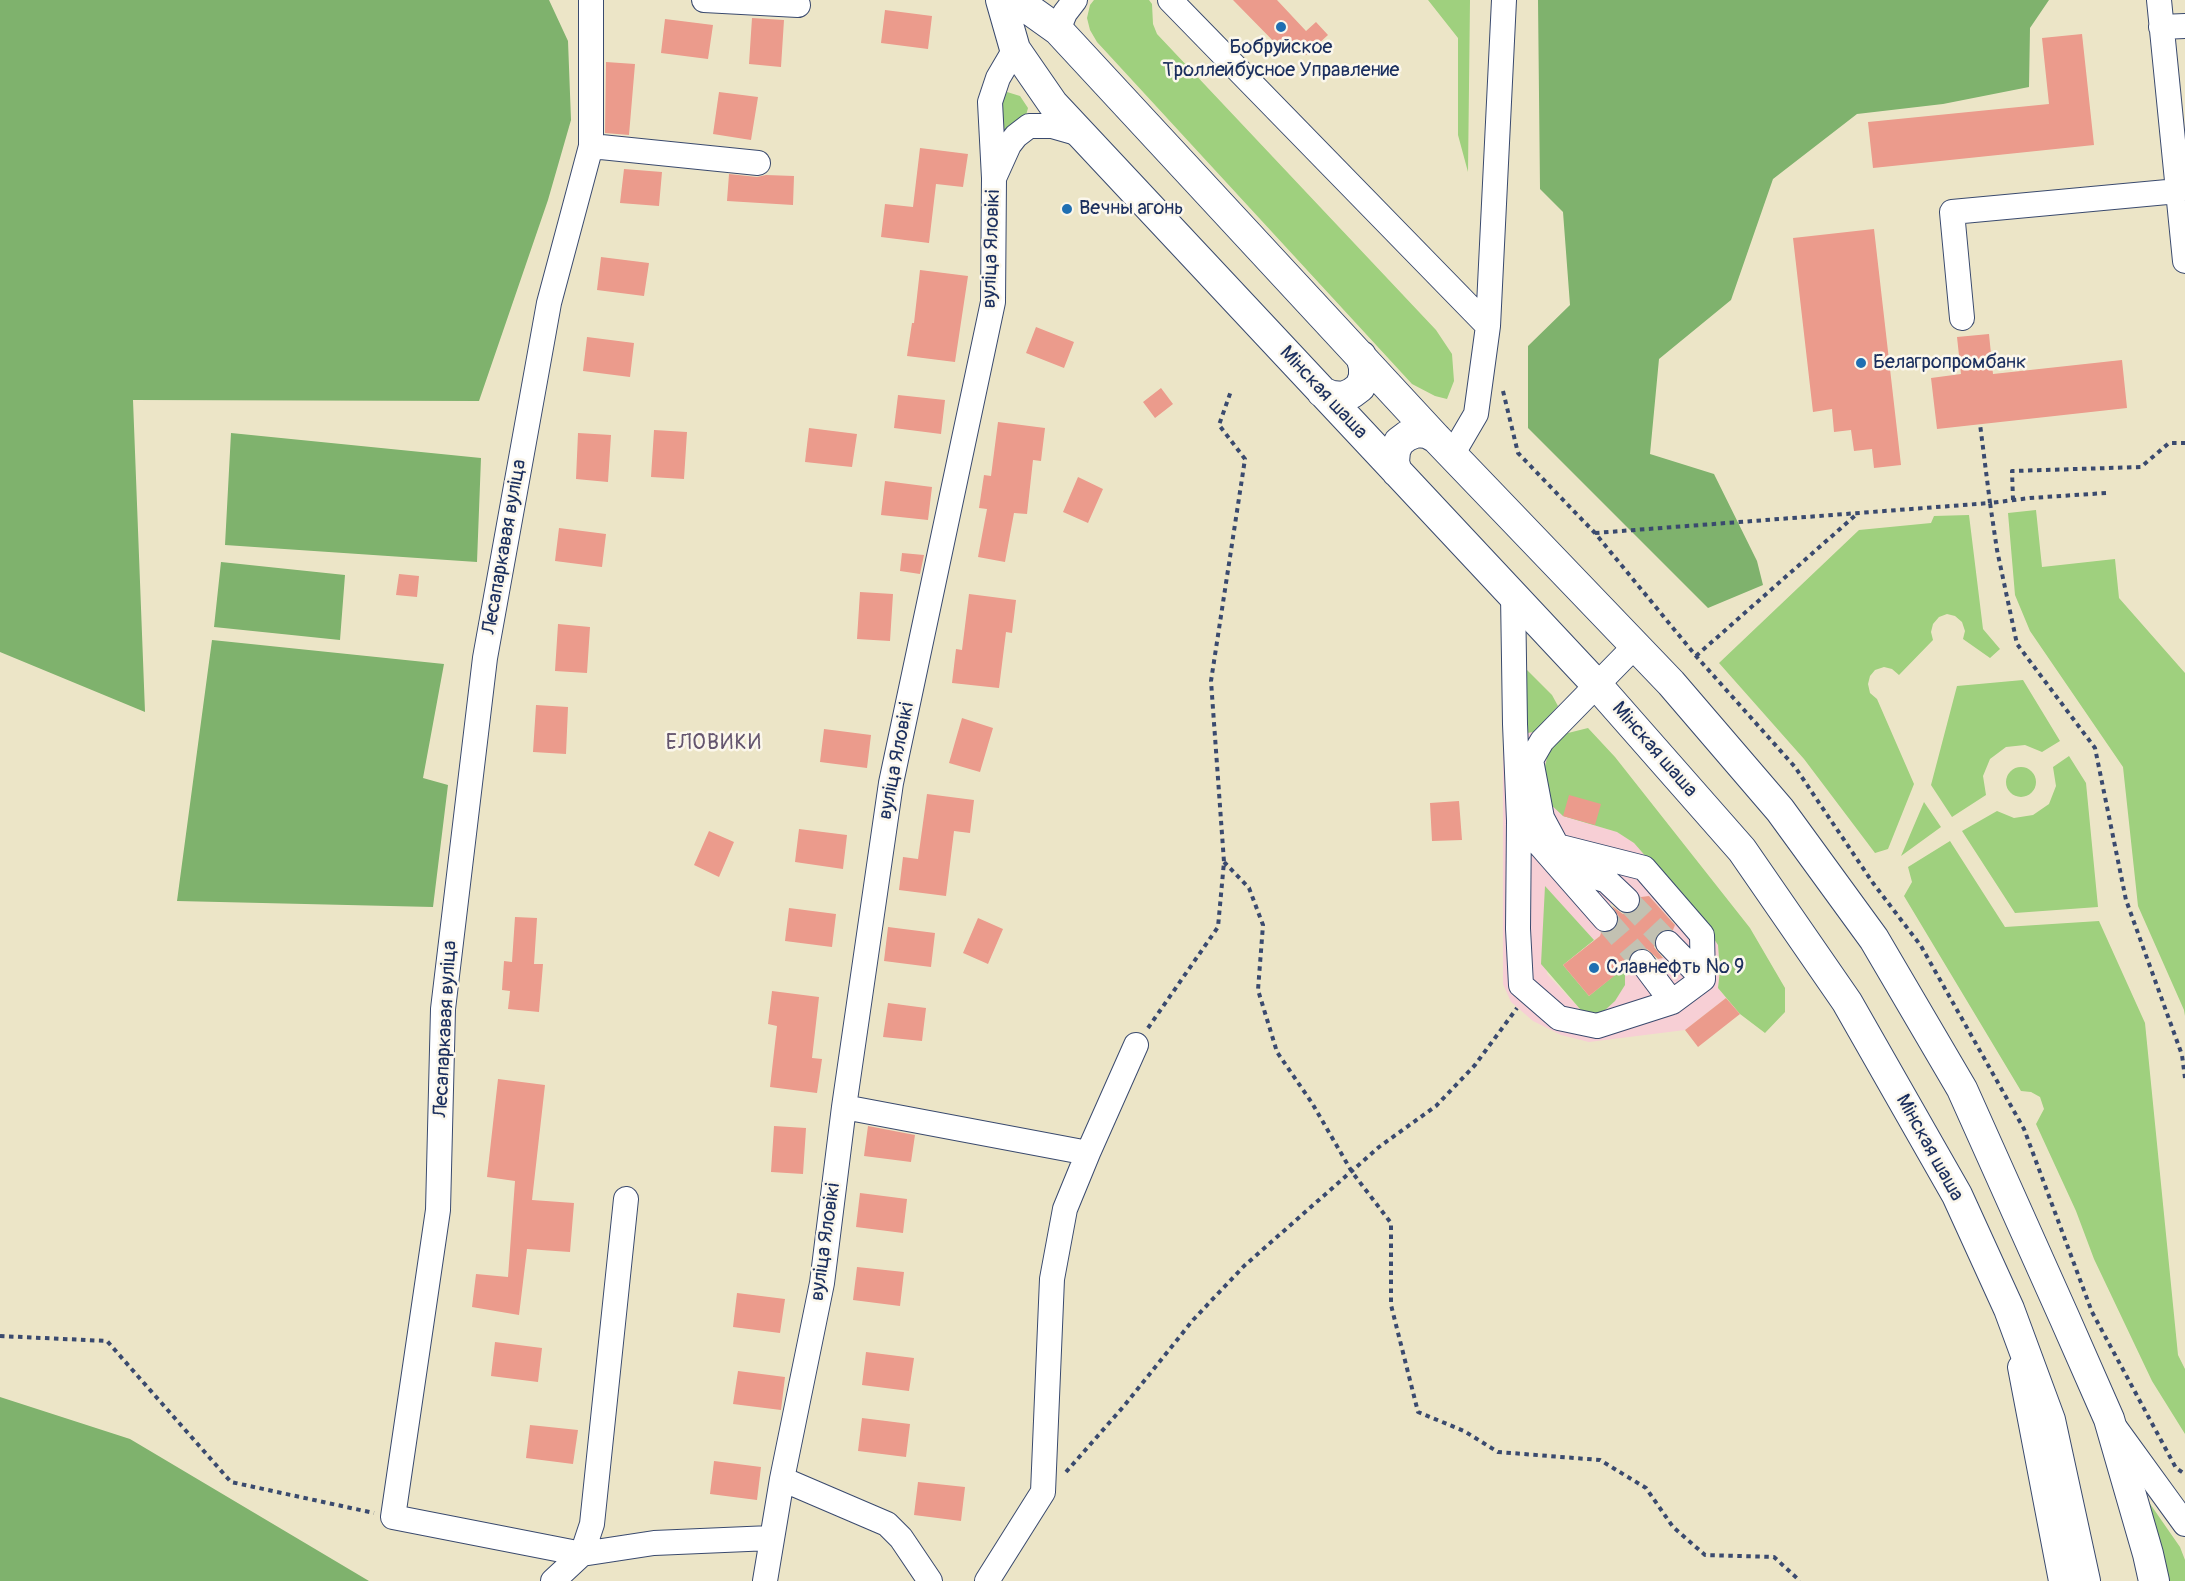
<!DOCTYPE html>
<meta charset="utf-8">
<style>
body{margin:0}
canvas{display:block;background:#ece5c7}
</style>
<canvas width="2185" height="1581"></canvas>
<script>
const ctx = document.querySelector('canvas').getContext('2d');
ctx.lineJoin = 'round';
function fillPath(path, color) {
  ctx.fillStyle = color;
  ctx.fill(path, 'evenodd');
}
function shape(rows) {
  const path = new Path2D();
  for (const r of rows) {
    if (r.length === 3) {
      path.moveTo(r[0] + r[2], r[1]);
      path.arc(r[0], r[1], r[2], 0, 2 * Math.PI);
      continue;
    }
    path.moveTo(r[0], r[1]);
    for (let i = 2; i < r.length; i += 2) path.lineTo(r[i], r[i + 1]);
  }
  return path;
}
function trace(path, color, width, dash) {
  ctx.strokeStyle = color;
  ctx.lineWidth = width;
  ctx.lineCap = dash ? 'butt' : 'round';
  ctx.setLineDash(dash || []);
  ctx.stroke(path);
}
function drawText(font, color, halo, rows, align = 'center') {
  ctx.font = font + ' Pangolin,sans-serif';
  ctx.lineWidth = 5;
  ctx.setLineDash([]);
  ctx.textBaseline = 'middle';
  ctx.strokeStyle = halo;
  ctx.fillStyle = color;
  for (const [text, x, y, turn = 0] of rows) {
    ctx.save();
    ctx.translate(x, y);
    ctx.rotate((+turn || 0) * Math.PI / 180);
    ctx.textAlign = isNaN(turn) ? turn : align;
    if (halo) ctx.strokeText(text, 0, 0);
    ctx.fillText(text, 0, 0);
    ctx.restore();
  }
}
fillPath(shape([
 [1503,724,1534,732,1549,750,1563,816,1617,832,1634,843,1700,918,1718,945,1720,970,1718,988,1726,998,1685,1030,1589,1042,1561,1035,1533,1021,1511,1002,1503,984],
 [1545,887,1594,940,1600,936,1611,903,1649,896,1675,924,1663,958,1626,966,1590,1015,1580,1009,1547,974]
]), '#f7cfd5');
fillPath(shape([
 [1094,0,1149,0,1152,4,1153,24,1157,34,1436,330,1452,354,1454,381,1447,399,1435,396,1412,384,1097,42,1090,30,1087,18,1090,5],
 [1428,0,1470,0,1468,172,1458,135,1458,38],
 [1007,92,1020,96,1028,108,1025,119,1005,132,1000,126,1002,102],
 [2036,510,2042,567,2115,559,2119,598,2185,673,2185,1016,2184,1010,2138,906,2123,767,2030,631,2015,595,2008,513],
 [1969,515,1983,629,2000,649,1990,658,1963,639,1965,631,1962,622,1955,616,1947,614,1939,617,1933,624,1931,632,1933,640,1899,675,1892,669,1884,667,1875,670,1870,676,1868,684,1870,693,1877,699,1914,784,1888,849,1875,853,1804,759,1719,663,1859,530,1931,523,1934,516],
 [1524,667,1552,695,1558,706,1534,732,1527,733],
 [2023,680,2060,741,2042,752,2025,745,2006,747,1990,759,1983,776,1986,795,1952,817,1931,785,1957,686],
 [1588,728,1615,757,1750,928,1785,988,1785,1012,1765,1033,1740,1014,1718,988,1720,970,1718,945,1700,918,1634,843,1617,832,1563,816,1547,801,1542,778,1549,750,1564,734],
 [2069,756,2086,783,2098,907,2015,913,1962,831,1997,811,2014,818,2033,815,2049,804,2056,786,2053,767],
 [2021,782,15],
 [1924,802,1941,827,1901,856],
 [1950,841,2005,927,2099,921,2145,1023,2178,1355,2185,1369,2185,1434,2152,1381,2094,1259,2076,1211,2036,1124,2044,1109,2040,1097,2031,1092,2021,1091,1904,896,1912,882,1908,867],
 [1545,886,1594,940,1563,965,1589,996,1621,970,1625,974,1625,985,1615,1001,1604,1011,1590,1015,1580,1009,1541,964],
 [2146,1498,2180,1547,2185,1560,2185,1581,2169,1581]
]), '#9fd07e');
fillPath(shape([
 [0,0,549,0,568,41,571,120,548,200,479,401,133,400,145,712,0,652],
 [1538,0,2049,0,2030,28,2029,87,1943,104,1857,114,1773,179,1731,300,1659,359,1650,454,1714,474,1757,561,1763,585,1708,608,1528,428,1528,346,1570,305,1563,212,1540,189],
 [231,433,481,458,477,562,225,545],
 [221,562,345,575,340,640,214,627],
 [212,640,444,664,423,778,448,785,433,907,177,901],
 [0,1397,130,1439,369,1581,0,1581]
]), '#7fb26d');
fillPath(shape([
 [1233,0,1277,0,1306,31,1316,22,1328,35,1306,55,1294,43,1284,52],
 [885,10,932,16,928,49,881,43],
 [752,18,784,20,781,67,749,64],
 [665,19,713,25,708,59,661,53],
 [2082,34,2094,145,1873,168,1868,122,2049,104,2042,38],
 [606,62,635,64,629,135,605,133],
 [719,92,758,97,751,140,713,134],
 [920,148,968,154,963,187,936,184,929,243,881,237,885,204,913,207],
 [624,169,662,172,659,206,620,203],
 [729,174,757,177,766,175,794,176,793,205,727,201],
 [1874,229,1901,465,1874,468,1872,449,1854,451,1851,430,1834,432,1832,409,1813,412,1793,238],
 [601,257,649,263,644,296,597,290],
 [920,270,968,276,955,362,907,356,912,323,914,323],
 [1036,327,1074,342,1064,368,1026,353],
 [1989,334,1993,374,2122,360,2127,408,1937,429,1931,378,1961,374,1957,337],
 [587,337,634,343,630,377,583,371],
 [1161,388,1173,404,1155,418,1143,402],
 [898,395,945,400,941,434,894,428],
 [998,422,1045,428,1041,461,1033,460,1027,514,1014,513,1005,562,978,557,987,509,979,508,984,475,991,476],
 [809,428,857,434,852,467,805,462],
 [654,430,687,432,684,479,651,477],
 [578,433,611,435,608,482,576,479],
 [1078,477,1103,489,1088,523,1063,512],
 [885,481,932,487,928,520,881,515],
 [559,528,606,534,602,567,555,561],
 [902,553,924,555,920,574,900,571],
 [399,574,419,576,417,597,396,595],
 [860,592,893,594,890,641,857,639],
 [969,594,1016,600,1012,633,1006,632,999,688,952,683,956,649,962,650],
 [558,624,590,627,587,673,555,671],
 [536,705,568,707,566,754,533,752],
 [962,718,993,728,980,772,949,763],
 [824,729,871,735,867,768,820,762],
 [927,794,974,800,970,833,954,831,946,896,899,890,903,857,918,859],
 [1569,795,1601,804,1595,825,1563,816],
 [1459,801,1462,840,1432,841,1430,803],
 [799,829,847,835,843,869,795,862],
 [709,831,734,842,719,877,694,865],
 [1649,896,1675,925,1673,930,1664,929,1659,932,1655,939,1654,947,1663,958,1658,959,1647,949,1640,948,1634,950,1629,957,1628,965,1589,996,1563,965,1600,936,1601,933,1608,933,1615,929,1618,924,1619,917,1612,906,1623,914,1630,914,1638,909,1641,897],
 [789,908,836,914,832,947,785,941],
 [515,917,537,918,534,964,543,964,539,1012,508,1009,510,991,502,990,504,961,512,962],
 [978,918,1003,929,988,964,963,953],
 [888,927,935,933,931,967,884,961],
 [772,991,819,997,812,1058,822,1059,817,1093,770,1087,777,1026,768,1024],
 [1726,998,1740,1014,1698,1047,1685,1030],
 [888,1003,926,1008,922,1041,883,1037],
 [498,1079,545,1085,532,1200,574,1203,570,1252,527,1249,519,1315,472,1307,476,1274,508,1277,515,1181,487,1177],
 [774,1126,806,1128,803,1174,771,1172],
 [868,1126,915,1135,911,1162,864,1156],
 [860,1193,907,1199,903,1233,856,1227],
 [857,1267,904,1272,900,1306,853,1300],
 [737,1293,785,1299,780,1333,733,1327],
 [495,1342,542,1348,538,1382,491,1376],
 [866,1352,914,1358,909,1391,862,1385],
 [738,1371,785,1377,781,1410,733,1404],
 [862,1418,910,1424,906,1457,858,1451],
 [530,1425,578,1430,573,1464,526,1458],
 [714,1461,761,1467,757,1500,710,1494],
 [918,1482,965,1487,961,1521,914,1515]
]), '#eb9b8c');
trace(shape([
 [1627,900,1668,943],
 [1605,919,1642,962]
]), '#c2c1b2', 24, [24, 12]);
const minor = shape([
 [591,0,591,146,549,303,485,658,443,1009,438,1210,393,1517,582,1554,592,1524,626,1199],
 [704,0,798,5],
 [1170,0,1488,326],
 [2159,0,2185,261],
 [2161,27,2185,26],
 [1058,30,1065,13,1075,0],
 [591,146,758,163],
 [995,176,1009,145,1016,136,1029,126,1052,126,1080,134],
 [1962,318,1952,212,2178,191],
 [1452,455,1476,414,1488,326,1504,0],
 [1513,595,1515,724,1519,821,1605,919],
 [1635,646,1542,741,1531,760,1542,818,1557,846,1644,868,1702,935,1703,979],
 [1519,821,1518,929,1521,985,1559,1018,1597,1026,1672,1002],
 [1560,865,1607,881,1627,900],
 [1668,943,1703,979],
 [1642,962,1672,1002,1703,979],
 [844,1107,1088,1153,1065,1209,1052,1279,1043,1492,987,1581],
 [1088,1153,1136,1045],
 [2020,1367,2061,1581],
 [2116,1429,2185,1524],
 [782,1479,887,1524,901,1538,930,1581],
 [553,1581,582,1554,654,1543,771,1538],
 [765,1581,782,1479,822,1283,844,1107,891,783,993,302,994,178,990,102,998,78,1015,49]
]);
const major = shape([
 [1001,0,1015,49,1053,104,1596,684,1742,850,1847,1002,1957,1195,2009,1309,2050,1420,2085,1581],
 [1016,0,1058,30,1436,438,1671,683,1780,810,1874,939,1962,1089,2065,1319,2109,1419,2148,1554,2154,1581],
 [1322,392,1332,396,1343,397,1352,393,1360,387,1364,377,1364,367,1361,356],
 [1397,472,1394,462,1395,451,1399,442,1407,436,1417,432,1427,433,1436,438]
]);
trace(minor, '#3a4a6e', 26);
trace(major, '#3a4a6e', 32);
trace(shape([
 [1503,391,1518,453,1595,533,1696,656,1795,767,1873,883,1921,946,2024,1129,2092,1312,2176,1468,2185,1474],
 [2106,493,2030,498,1990,503,1997,550,2017,644,2095,748,2126,900,2182,1055,2185,1078],
 [2013,500,2012,471,2141,467,2169,443,2185,443],
 [1595,533,1990,503,1980,424],
 [1696,656,1858,513],
 [1224,862,1249,888,1263,925,1258,990,1277,1052,1312,1103,1352,1172,1391,1223,1391,1305,1418,1412,1464,1431,1498,1452,1600,1460,1646,1488,1673,1527,1705,1555,1774,1557,1800,1581],
 [1148,1028,1218,927,1224,862,1211,681,1245,459,1219,425,1231,391],
 [0,1336,107,1341,231,1482,374,1513],
 [1066,1472,1124,1406,1193,1320,1244,1266,1379,1147,1436,1106,1475,1065,1517,1008]
]), '#3a4a6e', 4, [4.5, 4.5]);
trace(minor, '#fff', 24);
trace(major, '#fff', 30);
for (const [x, y, r, color] of [
 [1281,27,6,"#1f6fb2"],
 [1067,209,6,"#1f6fb2"],
 [1861,363,6,"#1f6fb2"],
 [1594,968,6,"#1f6fb2"]
]) {
  const dot = new Path2D();
  dot.arc(x, y, r, 0, 2 * Math.PI);
  ctx.fillStyle = color;
  ctx.fill(dot);
  trace(dot, '#fbf7ec', 2);
}
drawText('20px', '#1b2f5e', '#fbf7ec', [
 ["Бобруйское",1281,48,"center"],
 ["Троллейбусное Управление",1281,71,"center"],
 ["Вечны агонь",1079,209],
 ["Белагропромбанк",1873,363],
 ["Славнефть № 9",1606,968]
], 'left');
drawText('20px', '#1b2f5e', '#fbf7ec', [
 ["вуліца Яловікі",992,249,-88],
 ["Мінская шаша",1323,393,47],
 ["Лесапаркавая вуліца",505,547,-80],
 ["Мінская шаша",1654,750,49],
 ["вуліца Яловікі",897,761,-79],
 ["Лесапаркавая вуліца",446,1029,-87],
 ["Мінская шаша",1929,1148,61],
 ["вуліца Яловікі",826,1242,-82]
]);
ctx.letterSpacing = '1.5px';
drawText('21px', '#64556e', '#fbf7ec', [
 ["ЕЛОВИКИ",714,744]
]);
ctx.letterSpacing = '0px';
</script>
